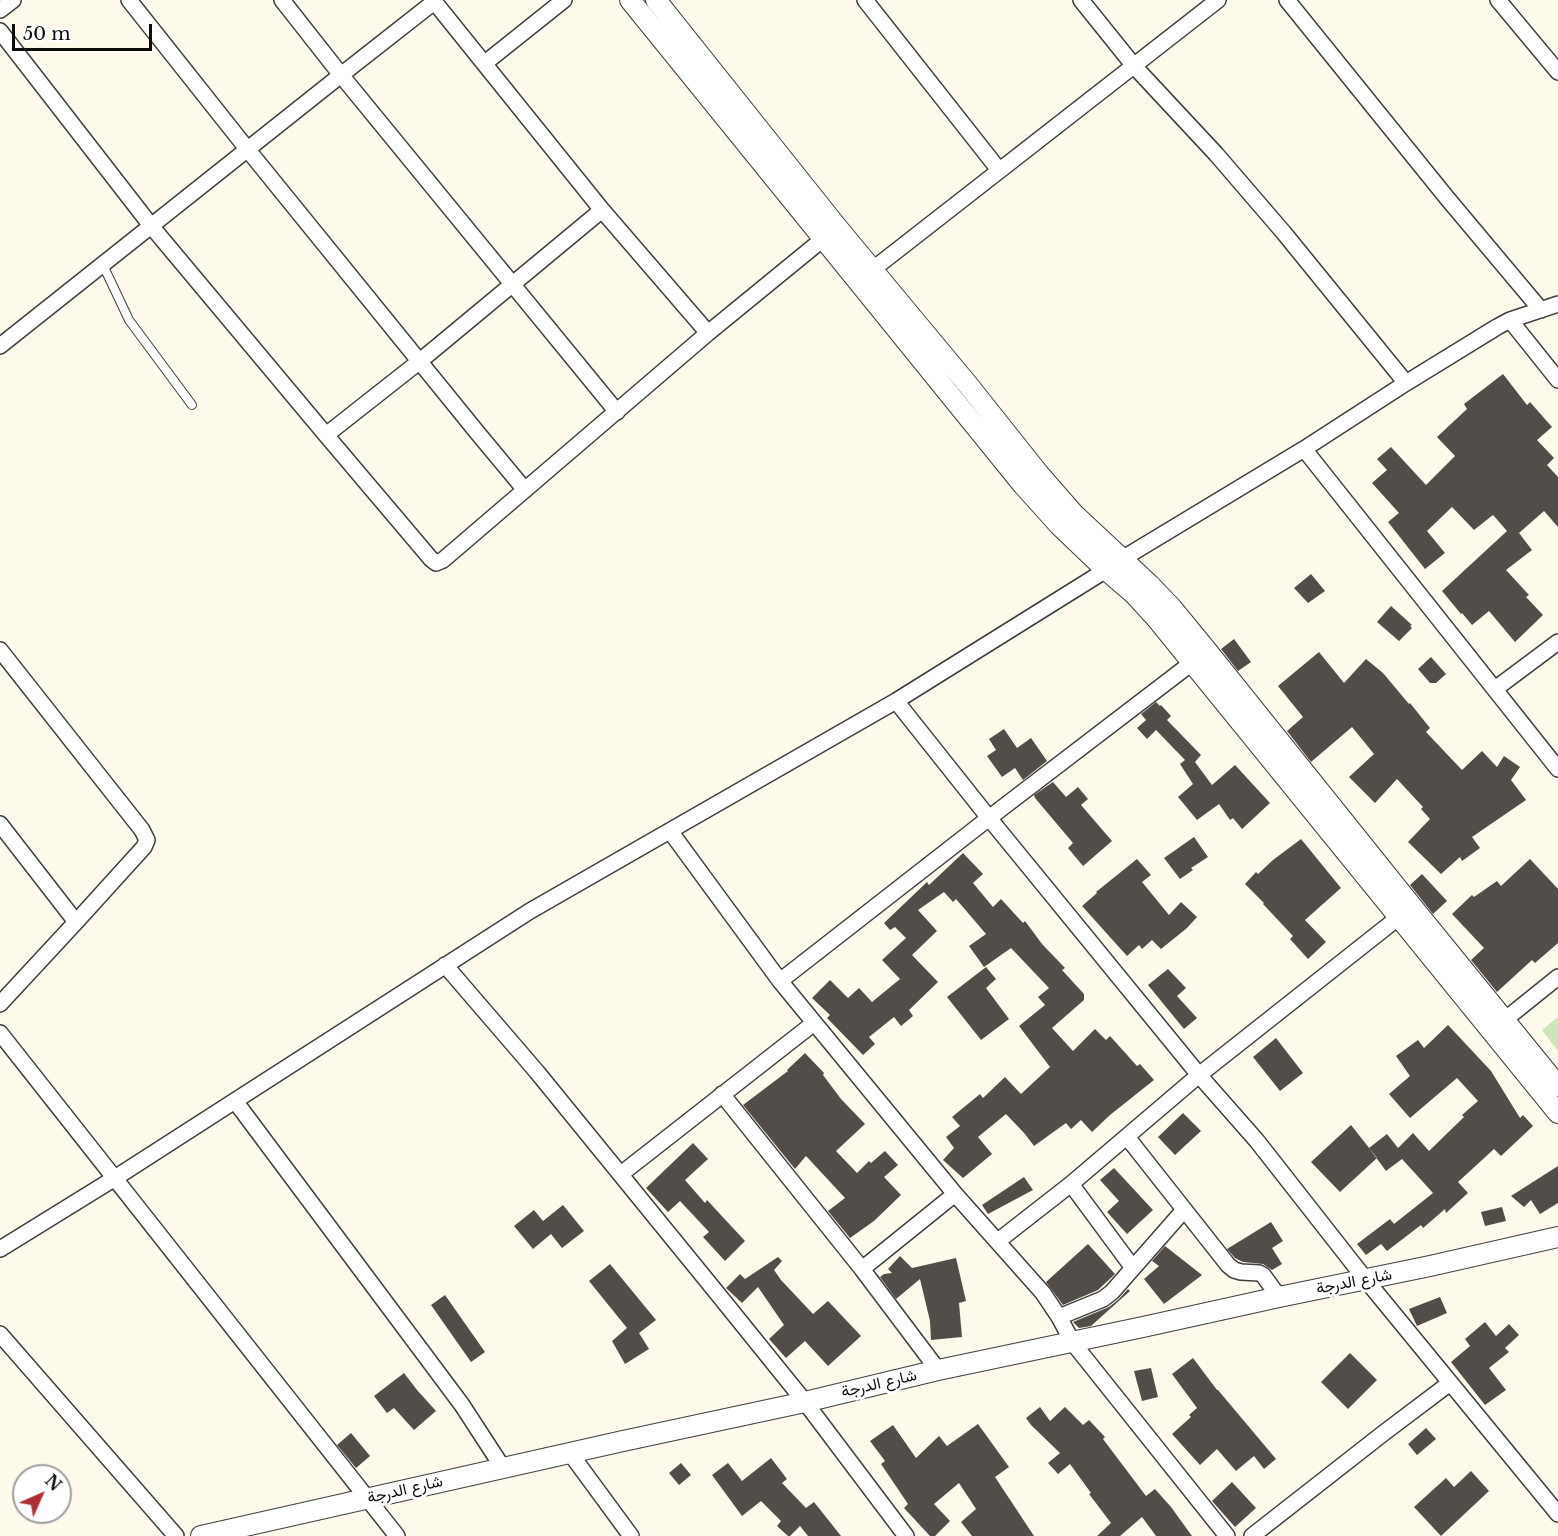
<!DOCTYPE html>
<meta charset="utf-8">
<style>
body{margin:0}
#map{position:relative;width:1558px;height:1536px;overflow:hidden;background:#fdfaec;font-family:"Libre Baskerville",serif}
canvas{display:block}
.north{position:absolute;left:12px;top:1464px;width:60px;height:60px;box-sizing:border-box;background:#fff;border:2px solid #9e9e9e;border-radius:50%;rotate:45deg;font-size:16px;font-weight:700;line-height:24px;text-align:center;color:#0c0c0c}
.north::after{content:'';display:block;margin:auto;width:21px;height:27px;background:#b02f33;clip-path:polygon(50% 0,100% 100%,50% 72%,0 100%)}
.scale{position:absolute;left:12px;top:24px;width:140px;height:27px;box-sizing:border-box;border:3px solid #0c0c0c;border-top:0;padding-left:8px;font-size:18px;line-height:21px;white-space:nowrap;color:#0c0c0c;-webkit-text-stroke:4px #fff;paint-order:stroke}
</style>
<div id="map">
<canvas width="1558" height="1536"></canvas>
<div class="north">N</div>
<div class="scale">50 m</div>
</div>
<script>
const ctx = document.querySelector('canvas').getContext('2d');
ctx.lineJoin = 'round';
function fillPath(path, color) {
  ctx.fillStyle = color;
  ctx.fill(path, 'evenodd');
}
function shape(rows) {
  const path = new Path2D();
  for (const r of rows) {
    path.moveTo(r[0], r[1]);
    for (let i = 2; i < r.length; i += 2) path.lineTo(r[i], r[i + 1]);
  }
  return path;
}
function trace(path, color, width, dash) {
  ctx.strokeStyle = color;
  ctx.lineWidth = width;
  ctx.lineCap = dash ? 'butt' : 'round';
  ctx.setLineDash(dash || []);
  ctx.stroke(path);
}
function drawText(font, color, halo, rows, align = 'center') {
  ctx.font = font + ' "Libre Baskerville",Vazirmatn,serif';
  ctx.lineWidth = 6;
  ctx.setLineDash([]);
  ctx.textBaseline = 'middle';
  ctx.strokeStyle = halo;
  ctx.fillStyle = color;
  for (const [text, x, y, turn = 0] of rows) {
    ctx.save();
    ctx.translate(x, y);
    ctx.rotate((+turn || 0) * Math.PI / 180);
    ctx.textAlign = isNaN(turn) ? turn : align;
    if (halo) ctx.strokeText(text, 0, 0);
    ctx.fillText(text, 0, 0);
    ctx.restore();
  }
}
fillPath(shape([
 [1558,1017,1558,1051,1542,1030]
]), '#cee5b8');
fillPath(shape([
 [1503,374,1527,405,1530,402,1552,427,1537,440,1554,458,1547,465,1558,477,1558,527,1544,511,1519,533,1532,550,1506,570,1529,595,1526,597,1543,615,1515,642,1489,611,1472,625,1462,613,1461,614,1442,591,1507,531,1493,515,1474,530,1452,507,1427,531,1445,553,1425,569,1388,522,1399,513,1372,483,1387,470,1377,459,1391,447,1426,485,1455,456,1437,437,1467,409,1464,404],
 [1311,574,1325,591,1308,603,1294,588],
 [1391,606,1412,625,1410,626,1412,628,1399,641,1377,622],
 [1234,639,1251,662,1238,671,1221,649],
 [1319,652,1344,683,1366,659,1383,673,1409,704,1410,703,1430,728,1426,732,1462,770,1482,751,1497,767,1504,756,1520,767,1511,780,1526,800,1472,837,1480,848,1462,861,1460,857,1441,874,1408,842,1430,819,1421,809,1423,807,1397,779,1375,803,1349,777,1374,754,1352,727,1311,762,1287,731,1303,717,1278,686],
 [1431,657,1446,674,1436,683,1430,683,1418,669],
 [1156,702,1160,706,1161,705,1171,716,1167,720,1201,755,1195,762,1212,785,1235,765,1270,803,1242,829,1233,818,1230,820,1219,804,1197,820,1178,797,1193,784,1180,764,1185,760,1156,730,1147,739,1137,728,1146,720,1141,714],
 [1004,729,1017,748,1031,738,1047,761,1023,780,1015,768,1002,777,987,756,996,750,989,739],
 [1053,782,1066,797,1078,787,1088,799,1081,805,1112,841,1083,866,1068,848,1073,843,1035,798,1034,795],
 [1194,837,1208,857,1191,868,1193,870,1180,879,1164,858],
 [1301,839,1341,888,1305,920,1326,942,1308,959,1290,939,1293,936,1263,904,1264,903,1245,884,1256,872,1258,874,1273,860],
 [963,853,983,874,973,883,993,907,1001,899,1023,923,1025,921,1042,944,1065,968,1062,970,1084,994,1084,1000,1052,1028,1073,1051,1095,1029,1106,1040,1110,1036,1137,1066,1140,1064,1154,1080,1110,1115,1092,1132,1081,1120,1071,1129,1066,1123,1034,1146,1025,1134,1006,1114,978,1137,992,1154,963,1178,943,1160,954,1148,946,1137,960,1126,952,1117,980,1094,983,1098,1005,1077,1021,1094,1050,1067,1019,1026,1045,1005,1038,997,1049,988,1011,948,984,967,969,946,986,934,956,899,953,902,944,892,918,910,937,931,912,955,938,982,909,1010,913,1016,901,1026,894,1017,869,1037,875,1044,863,1055,827,1018,830,1015,812,998,830,980,848,998,859,988,872,1002,900,979,882,960,906,938,895,927,890,930,884,923,927,882,929,885],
 [1137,859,1151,875,1142,882,1169,915,1181,902,1197,917,1187,928,1161,949,1152,940,1142,949,1139,945,1127,956,1082,906,1097,893,1096,892],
 [1530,859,1558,889,1558,943,1535,963,1532,960,1497,992,1471,960,1484,948,1452,914,1472,895,1474,897,1497,881,1501,886],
 [1422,874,1447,901,1433,914,1410,885],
 [986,967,996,979,986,988,1009,1019,981,1040,947,997],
 [1168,969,1186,988,1177,996,1197,1018,1184,1029,1148,985],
 [1448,1025,1491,1071,1520,1118,1523,1115,1533,1126,1501,1156,1494,1149,1458,1182,1468,1193,1446,1213,1445,1209,1423,1228,1421,1225,1387,1251,1381,1244,1366,1255,1357,1244,1390,1219,1394,1224,1433,1193,1402,1159,1386,1171,1369,1148,1387,1134,1398,1148,1413,1133,1429,1151,1464,1117,1462,1115,1478,1101,1457,1078,1410,1118,1389,1094,1410,1076,1396,1056,1418,1040,1424,1048],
 [1276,1038,1303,1073,1280,1091,1253,1057],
 [805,1053,824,1073,823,1075,841,1099,865,1124,836,1151,857,1173,869,1161,871,1163,885,1151,898,1165,884,1177,901,1195,874,1221,850,1238,828,1211,845,1198,806,1156,795,1169,743,1105,788,1071,787,1070],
 [1183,1113,1201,1131,1175,1155,1158,1137],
 [1351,1125,1377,1158,1340,1192,1311,1162],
 [693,1143,708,1159,685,1180,705,1203,707,1200,745,1241,725,1261,703,1237,709,1232,680,1201,668,1212,646,1188],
 [1558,1166,1558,1203,1540,1214,1531,1200,1524,1207,1511,1196],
 [1114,1168,1153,1210,1127,1234,1107,1212,1119,1201,1100,1180],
 [1024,1177,1033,1190,988,1214,982,1205],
 [563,1205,584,1231,562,1248,551,1234,533,1249,514,1226,534,1210,543,1221],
 [1502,1207,1506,1221,1485,1226,1481,1212],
 [1271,1222,1283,1241,1272,1248,1282,1264,1272,1270,1263,1264,1243,1262,1235,1258,1227,1249],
 [1088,1244,1115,1274,1098,1290,1063,1305,1046,1282],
 [1165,1246,1202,1275,1164,1304,1144,1279,1159,1266,1152,1261],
 [900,1256,912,1268,956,1258,966,1301,959,1303,962,1337,931,1340,930,1321,920,1279,896,1299,880,1277,884,1274,892,1273,888,1269],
 [778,1257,782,1261,774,1270,781,1280,813,1314,828,1301,861,1336,828,1366,805,1341,786,1358,769,1339,784,1325,758,1287,742,1303,726,1288,740,1274,745,1279],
 [610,1264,656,1320,639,1333,649,1349,625,1364,612,1341,627,1328,589,1281],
 [1128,1289,1130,1291,1091,1326,1079,1328,1073,1322,1109,1307,1119,1299],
 [445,1295,485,1352,471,1362,431,1305],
 [1440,1297,1447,1313,1417,1326,1409,1309],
 [1485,1322,1496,1336,1509,1324,1519,1335,1505,1348,1509,1352,1489,1368,1506,1390,1485,1405,1451,1362,1470,1346,1465,1339],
 [1350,1353,1377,1380,1348,1409,1321,1382],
 [1193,1358,1217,1390,1218,1390,1276,1459,1264,1469,1254,1456,1236,1471,1217,1449,1200,1465,1172,1434,1191,1417,1189,1415,1197,1408,1172,1374],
 [1151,1368,1158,1397,1142,1401,1134,1371],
 [404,1373,417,1390,436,1411,414,1430,394,1408,387,1413,374,1396],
 [1040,1407,1050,1421,1065,1407,1083,1425,1089,1420,1105,1437,1103,1439,1146,1496,1155,1489,1171,1507,1192,1536,1156,1536,1142,1517,1120,1536,1097,1536,1111,1523,1089,1494,1091,1493,1070,1464,1058,1474,1048,1463,1060,1453,1031,1425,1026,1418],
 [978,1424,1009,1467,995,1477,1034,1536,972,1536,961,1522,976,1509,959,1483,934,1504,950,1521,935,1536,930,1536,904,1508,908,1504,881,1464,885,1461,870,1441,893,1425,916,1458,939,1436,947,1446],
 [1426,1428,1436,1439,1417,1455,1408,1444],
 [351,1433,370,1456,356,1468,337,1445],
 [771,1458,787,1479,782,1483,806,1508,814,1502,841,1536,808,1536,800,1526,790,1536,788,1536,777,1526,781,1521,761,1501,742,1516,712,1475,728,1463,742,1481],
 [681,1463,691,1475,679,1485,669,1473],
 [1471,1471,1489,1491,1441,1536,1414,1507,1446,1478,1454,1487],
 [1232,1482,1256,1508,1235,1527,1212,1501]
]), '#534d49');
const service = shape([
 [103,265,129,320,192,405]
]);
const minor = shape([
 [129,0,248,150,476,431,525,490],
 [282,0,341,75,617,412],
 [433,0,602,210,708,333],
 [865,0,999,170],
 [1081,0,1134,66,1216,154,1284,233,1406,383],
 [1287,0,1447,198,1541,310],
 [1498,0,1558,72],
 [0,10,13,0],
 [0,31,152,227,326,435,431,559,436,563,443,560,708,333,823,239],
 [485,63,564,0],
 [872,270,1218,0],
 [1510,320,1558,380],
 [0,346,341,75,434,2],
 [326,435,420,361,602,210],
 [1304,449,1558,769],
 [1122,559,1304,449,1406,383,1497,327,1510,320,1558,304],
 [0,650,142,830,147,840,144,847,76,922,0,1004],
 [1495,689,1558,642],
 [896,701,989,818,1199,1075,1257,1141,1366,1280,1558,1514],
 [0,824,76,922],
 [670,831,780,981,955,1194,1043,1293,1059,1317,1073,1343,1227,1536],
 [445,965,537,1072,717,1293,805,1402,906,1536],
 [780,981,989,818,1193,662],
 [1497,1026,1558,977],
 [0,1033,397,1536],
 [722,1094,862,1269,938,1370],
 [235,1101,462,1405,503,1468],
 [1127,1137,1228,1265,1234,1270,1241,1272,1259,1273,1263,1275,1279,1297],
 [621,1174,814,1023],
 [1071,1184,1133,1268],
 [998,1241,1071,1184,1199,1075,1399,917],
 [0,1249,115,1178,530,911,896,701,1106,570],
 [862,1269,955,1194],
 [1059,1317,1103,1299,1112,1292,1184,1210],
 [0,1334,176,1536],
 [570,1453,631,1536],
 [1252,1536,1385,1432,1450,1383]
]);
const tertiary = shape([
 [630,0,1023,485,1059,525,1106,570,1135,595,1156,618,1558,1113],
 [656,0,837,227,969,386,1039,474,1074,514,1150,585,1172,608,1208,652,1410,904,1558,1086],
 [201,1536,623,1441,805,1402,938,1370,1143,1327,1279,1297,1430,1266,1558,1237]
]);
trace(service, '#3f3f3f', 10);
trace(minor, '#3f3f3f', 18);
trace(tertiary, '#3f3f3f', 22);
trace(service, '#fff', 8);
trace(minor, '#fff', 15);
trace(tertiary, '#fff', 20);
drawText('16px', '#0c0c0c', '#fff', [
 ["شارع الدرجة",1354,1282,-11],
 ["شارع الدرجة",879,1384,-13],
 ["شارع الدرجة",405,1490,-13]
]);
</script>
